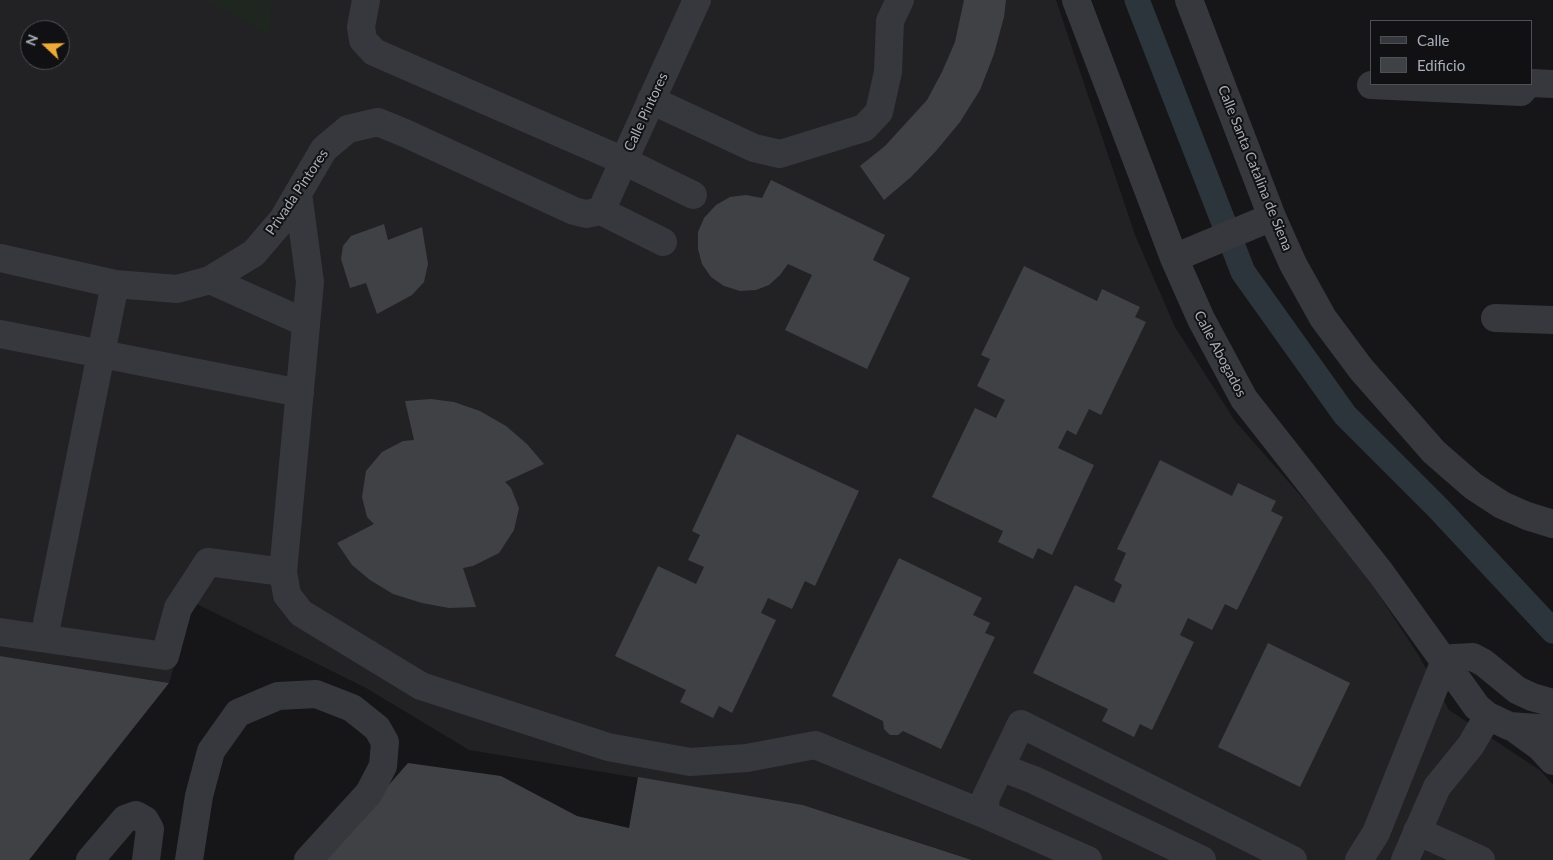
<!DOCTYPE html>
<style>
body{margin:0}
#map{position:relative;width:1553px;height:860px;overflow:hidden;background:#161618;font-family:Lato,sans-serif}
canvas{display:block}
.legend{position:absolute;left:1370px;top:20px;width:162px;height:65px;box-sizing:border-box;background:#111113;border:1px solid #4d5055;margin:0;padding:6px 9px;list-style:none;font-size:15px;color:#a8aeb8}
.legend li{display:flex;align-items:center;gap:10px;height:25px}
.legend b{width:25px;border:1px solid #4d5055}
.north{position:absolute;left:20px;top:20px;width:50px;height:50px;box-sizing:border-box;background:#111113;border:1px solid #4d5055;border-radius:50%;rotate:291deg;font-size:14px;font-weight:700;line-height:20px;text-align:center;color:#a8aeb8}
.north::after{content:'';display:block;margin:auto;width:18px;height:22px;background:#eeaa38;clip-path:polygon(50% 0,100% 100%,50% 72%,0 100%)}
</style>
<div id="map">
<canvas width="1553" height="860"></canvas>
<ul class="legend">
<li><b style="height:6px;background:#37383d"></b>Calle</li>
<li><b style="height:14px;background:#404145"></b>Edificio</li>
</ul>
<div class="north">N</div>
</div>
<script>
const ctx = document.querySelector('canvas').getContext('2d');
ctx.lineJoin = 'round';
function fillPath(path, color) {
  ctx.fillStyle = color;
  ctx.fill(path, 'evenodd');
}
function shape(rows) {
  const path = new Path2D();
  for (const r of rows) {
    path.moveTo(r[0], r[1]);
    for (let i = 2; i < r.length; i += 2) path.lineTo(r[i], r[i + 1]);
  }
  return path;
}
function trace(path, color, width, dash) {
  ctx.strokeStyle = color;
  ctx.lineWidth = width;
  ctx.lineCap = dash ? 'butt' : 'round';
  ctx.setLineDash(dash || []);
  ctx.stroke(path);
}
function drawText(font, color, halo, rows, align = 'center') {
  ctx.font = font + ' Lato,sans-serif';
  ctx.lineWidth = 4;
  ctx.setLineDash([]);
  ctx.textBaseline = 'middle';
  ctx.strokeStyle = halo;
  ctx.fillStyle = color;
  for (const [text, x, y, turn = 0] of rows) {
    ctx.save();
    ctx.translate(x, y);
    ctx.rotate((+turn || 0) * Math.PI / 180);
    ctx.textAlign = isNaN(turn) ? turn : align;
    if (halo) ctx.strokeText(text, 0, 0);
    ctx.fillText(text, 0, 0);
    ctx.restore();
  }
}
fillPath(shape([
 [0,0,1056,0,1135,235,1175,327,1235,421,1352,554,1419,656,1449,710,1541,771,1553,785,1553,860,973,860,803,805,469,750,366,688,193,602,169,683,0,656],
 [30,30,60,30,60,60,30,60]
]), '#222225');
fillPath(shape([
 [206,0,272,0,269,35]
]), '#1e261f');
trace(shape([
 [1137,0,1243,272,1345,415,1438,508,1553,631]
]), '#2c353c', 25);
fillPath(shape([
 [964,0,1006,0,1004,17,994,54,980,90,960,122,936,151,911,177,884,200,860,166,885,146,927,100,942,72,955,42],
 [771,180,885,235,873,260,910,278,867,369,785,330,812,275,788,264,780,275,769,285,756,290,740,291,724,286,711,277,702,264,698,249,698,232,704,218,716,205,730,197,746,195,762,198],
 [384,224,388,240,422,227,428,264,424,282,412,295,377,314,366,283,350,288,341,259,343,246,351,236],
 [1024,266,1097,301,1102,289,1140,307,1135,317,1146,322,1101,415,1089,409,1076,435,1067,430,1058,448,1094,465,1052,555,1038,548,1033,559,998,542,1003,531,932,497,975,408,996,418,1005,400,977,386,990,359,981,355],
 [431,399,454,402,480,411,506,426,527,444,544,464,505,482,511,488,519,508,514,530,499,553,473,566,463,568,476,607,449,608,422,603,393,594,370,580,352,565,337,543,374,524,367,517,362,497,366,471,382,452,403,441,414,440,405,401],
 [737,434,859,491,815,586,805,581,792,609,768,598,761,613,776,620,732,713,719,706,713,718,680,702,686,690,615,656,658,566,696,584,704,567,688,560,700,535,692,531],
 [1160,460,1232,496,1238,483,1276,501,1271,511,1283,517,1237,610,1225,604,1212,630,1188,618,1180,635,1194,642,1152,730,1140,724,1134,737,1102,721,1108,709,1033,673,1075,585,1114,603,1122,585,1114,580,1126,553,1117,549],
 [899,558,982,598,973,615,990,623,985,633,995,637,941,749,903,731,898,735,890,735,884,729,883,721,832,696],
 [1268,643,1350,683,1300,787,1218,747],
 [0,656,169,683,29,860,0,860],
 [408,763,501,776,577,816,629,828,638,777,803,805,972,860,323,860]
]), '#404145');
trace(shape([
 [366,0,361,27,363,40,374,52,624,161,693,195],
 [1076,0,1174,258,1201,319,1244,399,1380,572,1477,707,1488,716,1509,726,1553,729],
 [1189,0,1272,217,1293,264,1323,318,1361,369,1434,452,1473,486,1502,505,1527,516,1553,524],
 [1532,83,1553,84],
 [1371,85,1521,92,1528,84],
 [651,100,754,148,780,154,864,128,879,112,888,72,890,21,900,0],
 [298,193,310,282,283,572,287,595,301,613,421,686,608,747,690,762,747,758,815,745,984,814],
 [601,211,663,242],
 [0,258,115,284,177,289,210,280,254,253,283,219,324,149,348,129,378,122,407,134,574,211,586,214,601,211,697,0],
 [1174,258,1272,217],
 [210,280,306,323],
 [1495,318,1553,320],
 [0,334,300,393],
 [0,632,165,656,178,608,208,562,283,572],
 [44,638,115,284],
 [1511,726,1540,747,1553,761],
 [1000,767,1034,780,1202,860],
 [1417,831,1481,860],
 [90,860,125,819,136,815,145,820,150,829,146,860],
 [189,860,199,796,211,751,238,713,278,696,316,694,352,708,377,728,385,742,383,766,369,793,308,860],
 [1088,860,984,814,986,797,1021,724,1293,860],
 [1359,860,1376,833,1444,663,1453,658,1473,657,1484,663,1517,690,1532,697,1553,703],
 [1405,860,1437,787,1471,745,1488,716]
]), '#37383d', 28);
drawText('14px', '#a8aeb8', '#111113', [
 ["Calle Pintores",646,112,-65],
 ["Calle Santa Catalina de Siena",1255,168,68],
 ["Privada Pintores",297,192,-56],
 ["Calle Abogados",1220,354,62]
]);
</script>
